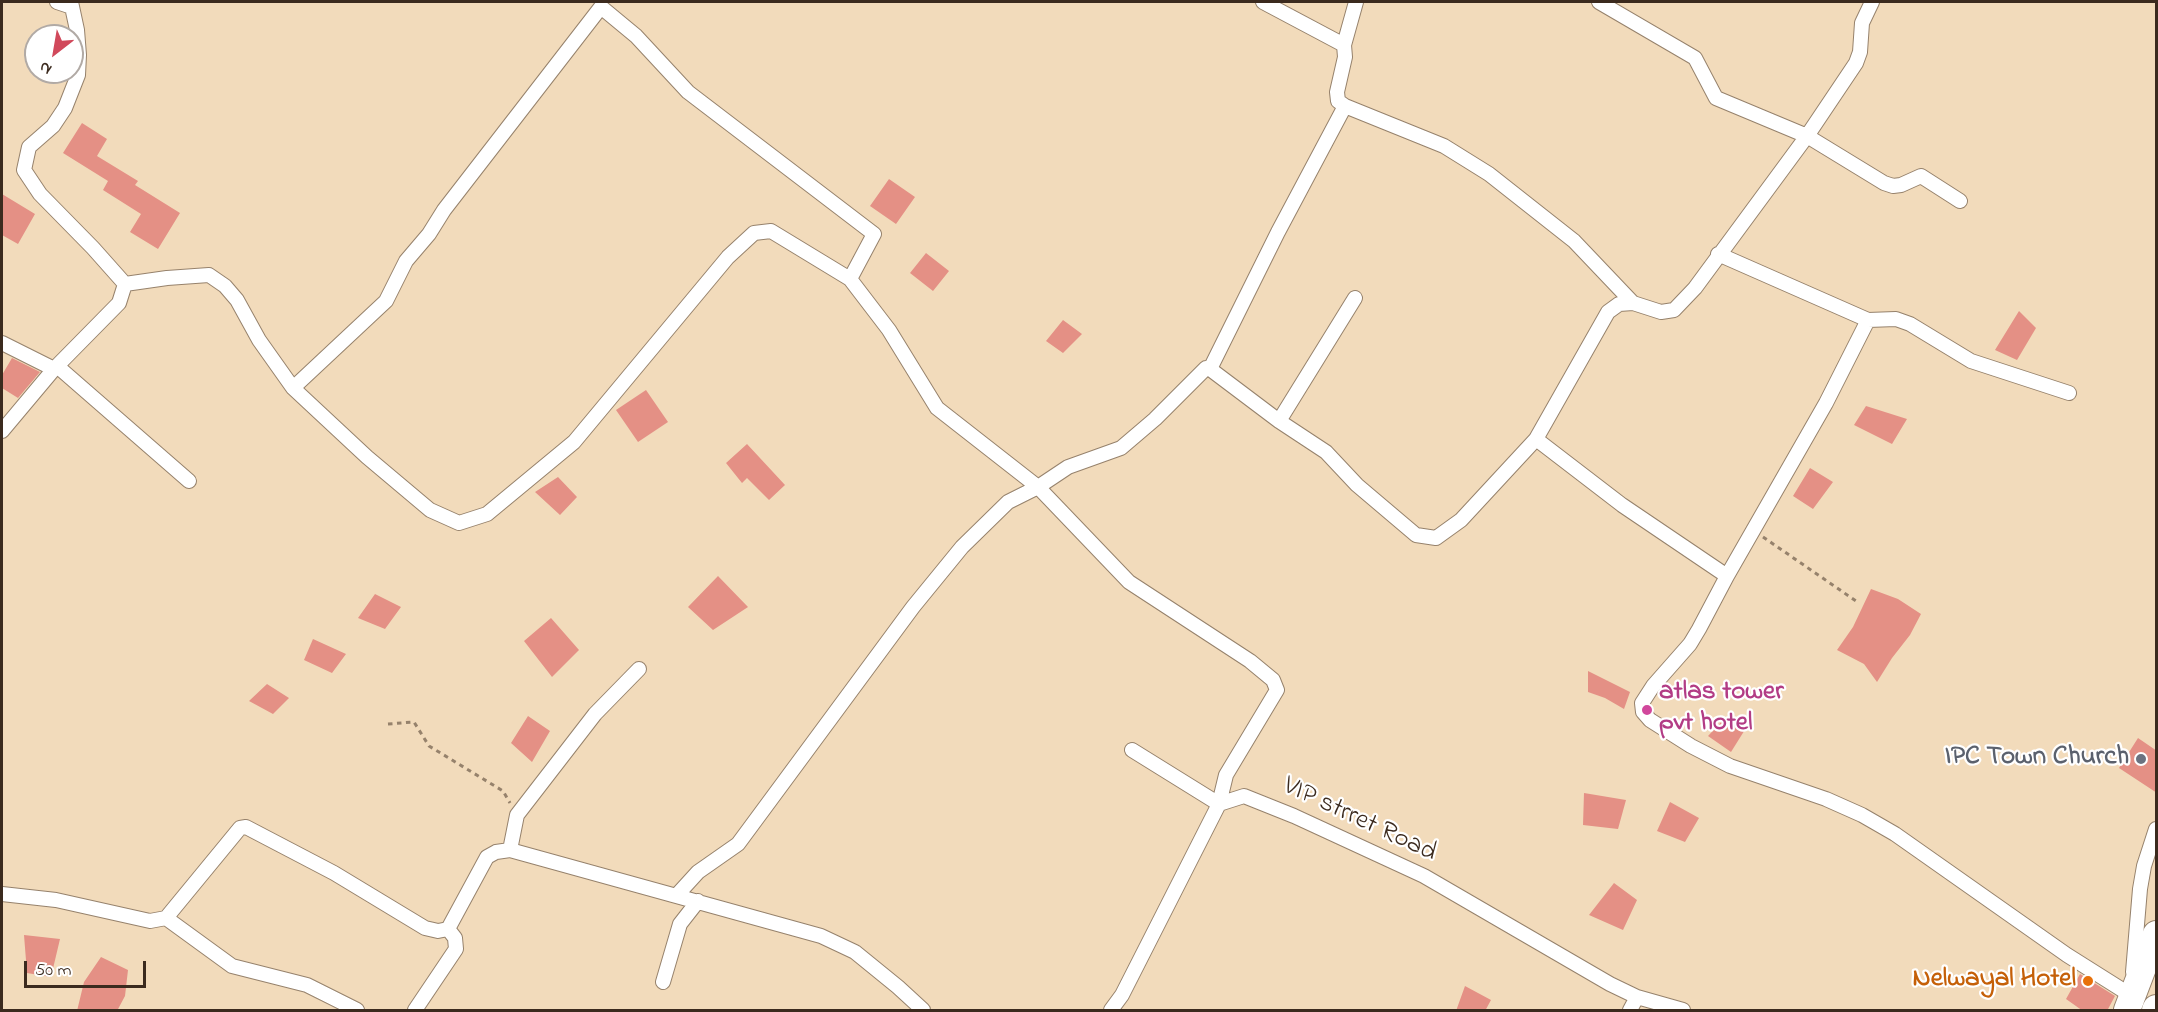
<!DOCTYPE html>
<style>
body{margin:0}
#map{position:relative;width:2158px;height:1012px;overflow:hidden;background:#f2dbbb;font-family:"Indie Flower",sans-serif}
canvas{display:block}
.frame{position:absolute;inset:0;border:3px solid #3b2a1e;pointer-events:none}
.north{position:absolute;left:24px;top:24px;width:60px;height:60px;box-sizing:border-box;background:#fff;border:2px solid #b1aaa5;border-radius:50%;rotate:211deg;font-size:16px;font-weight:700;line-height:24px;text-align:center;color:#3b2a1e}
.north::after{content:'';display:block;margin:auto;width:21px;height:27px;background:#d1495b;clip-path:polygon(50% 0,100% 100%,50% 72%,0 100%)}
.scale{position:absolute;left:24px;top:961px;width:122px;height:27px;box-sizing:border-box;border:3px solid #3b2a1e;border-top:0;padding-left:8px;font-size:18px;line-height:21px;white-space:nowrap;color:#3b2a1e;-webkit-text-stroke:4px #fff;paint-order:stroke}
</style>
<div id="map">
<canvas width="2158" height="1012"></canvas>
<div class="frame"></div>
<div class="north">N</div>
<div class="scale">50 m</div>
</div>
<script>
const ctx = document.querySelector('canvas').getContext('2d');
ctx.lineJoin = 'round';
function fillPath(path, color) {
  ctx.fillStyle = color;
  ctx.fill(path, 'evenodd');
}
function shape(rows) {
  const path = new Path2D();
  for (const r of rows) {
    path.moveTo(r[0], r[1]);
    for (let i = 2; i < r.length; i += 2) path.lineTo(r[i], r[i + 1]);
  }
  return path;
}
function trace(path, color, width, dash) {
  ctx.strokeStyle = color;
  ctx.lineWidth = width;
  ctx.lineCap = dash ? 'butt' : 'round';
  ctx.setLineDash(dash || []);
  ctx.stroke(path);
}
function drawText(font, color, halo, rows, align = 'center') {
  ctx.font = font + ' "Indie Flower",sans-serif';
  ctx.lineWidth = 4.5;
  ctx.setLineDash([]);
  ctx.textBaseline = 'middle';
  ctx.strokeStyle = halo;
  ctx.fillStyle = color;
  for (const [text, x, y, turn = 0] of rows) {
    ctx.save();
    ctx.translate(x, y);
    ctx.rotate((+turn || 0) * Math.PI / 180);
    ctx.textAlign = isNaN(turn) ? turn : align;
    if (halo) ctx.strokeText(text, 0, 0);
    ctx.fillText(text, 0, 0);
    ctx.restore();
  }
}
fillPath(shape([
 [82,123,107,139,97,156,138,181,135,185,180,213,158,249,130,232,141,214,103,190,108,181,63,153],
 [889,179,915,197,896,224,870,206],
 [2,194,35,214,18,244,2,235],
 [926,253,949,271,933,291,910,273],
 [2019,311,2036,328,2017,360,1995,350],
 [1063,320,1082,334,1063,353,1046,341],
 [12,358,40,372,18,398,2,388,2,375],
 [646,390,668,422,638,442,616,410],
 [1866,406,1907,419,1892,444,1854,425],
 [747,444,785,485,769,500,747,478,742,483,726,463],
 [1810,468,1833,482,1813,509,1793,496],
 [558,477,577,497,560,515,535,492],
 [718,576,748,607,713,630,688,607],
 [1871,589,1898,599,1921,614,1910,635,1892,658,1877,682,1864,664,1837,650,1853,627],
 [375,594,401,607,385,629,358,618],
 [551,618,579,650,552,677,524,641],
 [313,639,346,654,332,673,304,660],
 [1588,671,1630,692,1624,709,1605,698,1588,692],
 [267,684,289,698,273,714,249,701],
 [528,716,550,731,532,762,511,743],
 [1726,717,1746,728,1731,752,1708,736],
 [2138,738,2157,751,2157,793,2119,768],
 [1584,793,1626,800,1618,829,1583,825],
 [1670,802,1699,818,1685,842,1657,831],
 [1614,883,1637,900,1623,930,1589,915],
 [24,935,60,939,51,977,27,973],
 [101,957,128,970,125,996,117,1011,77,1011,84,982],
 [2080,974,2115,996,2107,1011,2083,1011,2066,999],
 [1465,986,1491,1000,1485,1011,1456,1011]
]), '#e49085');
const street = shape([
 [57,2,72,7],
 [1263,2,1344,45,1345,57,1337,92,1338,101,1345,106,1444,146,1489,174,1574,241,1633,303],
 [1599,2,1695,58,1716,98,1807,136,1884,183,1893,186,1901,185,1921,176,1960,201],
 [1344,45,1356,2],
 [1718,254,1868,320,1896,319,1910,324,1971,361,2069,393],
 [125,284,167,278,209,275,225,286,237,300,259,340,293,388,367,457,430,510,459,523,487,514,574,442,728,257,754,233,771,231,850,279,889,330,937,408,1038,487,1129,582,1250,661,1273,680,1277,690,1226,775,1219,804,1132,750],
 [1868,320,1826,403,1727,576,1699,629,1690,644,1653,686,1642,703,1643,712,1650,720,1691,746,1730,766,1826,799,1862,815,1895,834,2067,955,2132,996,2133,991],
 [2,343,54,369],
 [57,366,189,481],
 [1210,369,1278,232,1345,106],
 [293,388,386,301,406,261,429,234,444,210,601,7,636,36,688,92,874,234,850,279],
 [1279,421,1355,298],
 [2,431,54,369,119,303,125,284,93,248,40,194,24,170,29,147,53,126,65,108,78,75,79,55,77,30,71,2],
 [1536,439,1622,505,1727,576],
 [510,850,517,815,595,714,639,669],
 [2,894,56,900,150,921,166,918,240,828,246,827,334,873,425,928,438,931,448,929,487,857,496,852,510,850,821,936,855,952,898,987,923,1010],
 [677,895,698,872,738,844,913,607,962,547,1008,502,1038,487,1068,467,1121,448,1155,419,1206,368,1210,369,1279,421,1326,452,1357,485,1416,535,1436,538,1461,520,1536,439,1608,312,1619,304,1633,303,1661,312,1674,310,1695,288,1807,136,1856,63,1860,52,1862,23,1872,2],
 [166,918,232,966,307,985,357,1010],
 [2133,972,2140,889,2144,866,2156,829],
 [663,982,680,924,698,901],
 [415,1010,456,949,455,938,448,929],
 [1111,1010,1122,995,1219,804,1244,796,1294,816,1424,876,1610,984,1637,997,1683,1010],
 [1630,1010,1637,997]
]);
const highway = shape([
 [2127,1010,2156,934],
 [2155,1010,2156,1008]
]);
trace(street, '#96826c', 16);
trace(highway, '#96826c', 28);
trace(shape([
 [1763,537,1856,601],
 [388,724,414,722,429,746,503,791,510,803]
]), '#96826c', 3, [4.5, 4.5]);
trace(street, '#fff', 14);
trace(highway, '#fff', 26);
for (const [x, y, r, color] of [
 [1647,710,6,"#d1479c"],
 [2141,759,6,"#6b7280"],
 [2088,981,6,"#e8710a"]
]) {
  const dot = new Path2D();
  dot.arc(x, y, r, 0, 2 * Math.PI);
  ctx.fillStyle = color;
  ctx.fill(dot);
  trace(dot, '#fff', 2);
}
drawText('bold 27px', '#b23c85', '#fff', [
 ["atlas tower",1659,694],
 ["pvt hotel",1659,725]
], 'left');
drawText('bold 27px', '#5b616d', '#fff', [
 ["IPC Town Church",2129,759]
], 'right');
drawText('27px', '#3b2a1e', '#fff', [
 ["VIP strret Road",1359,821,25]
]);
drawText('bold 27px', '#c56008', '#fff', [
 ["Nelwayal Hotel",2076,981]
], 'right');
</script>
